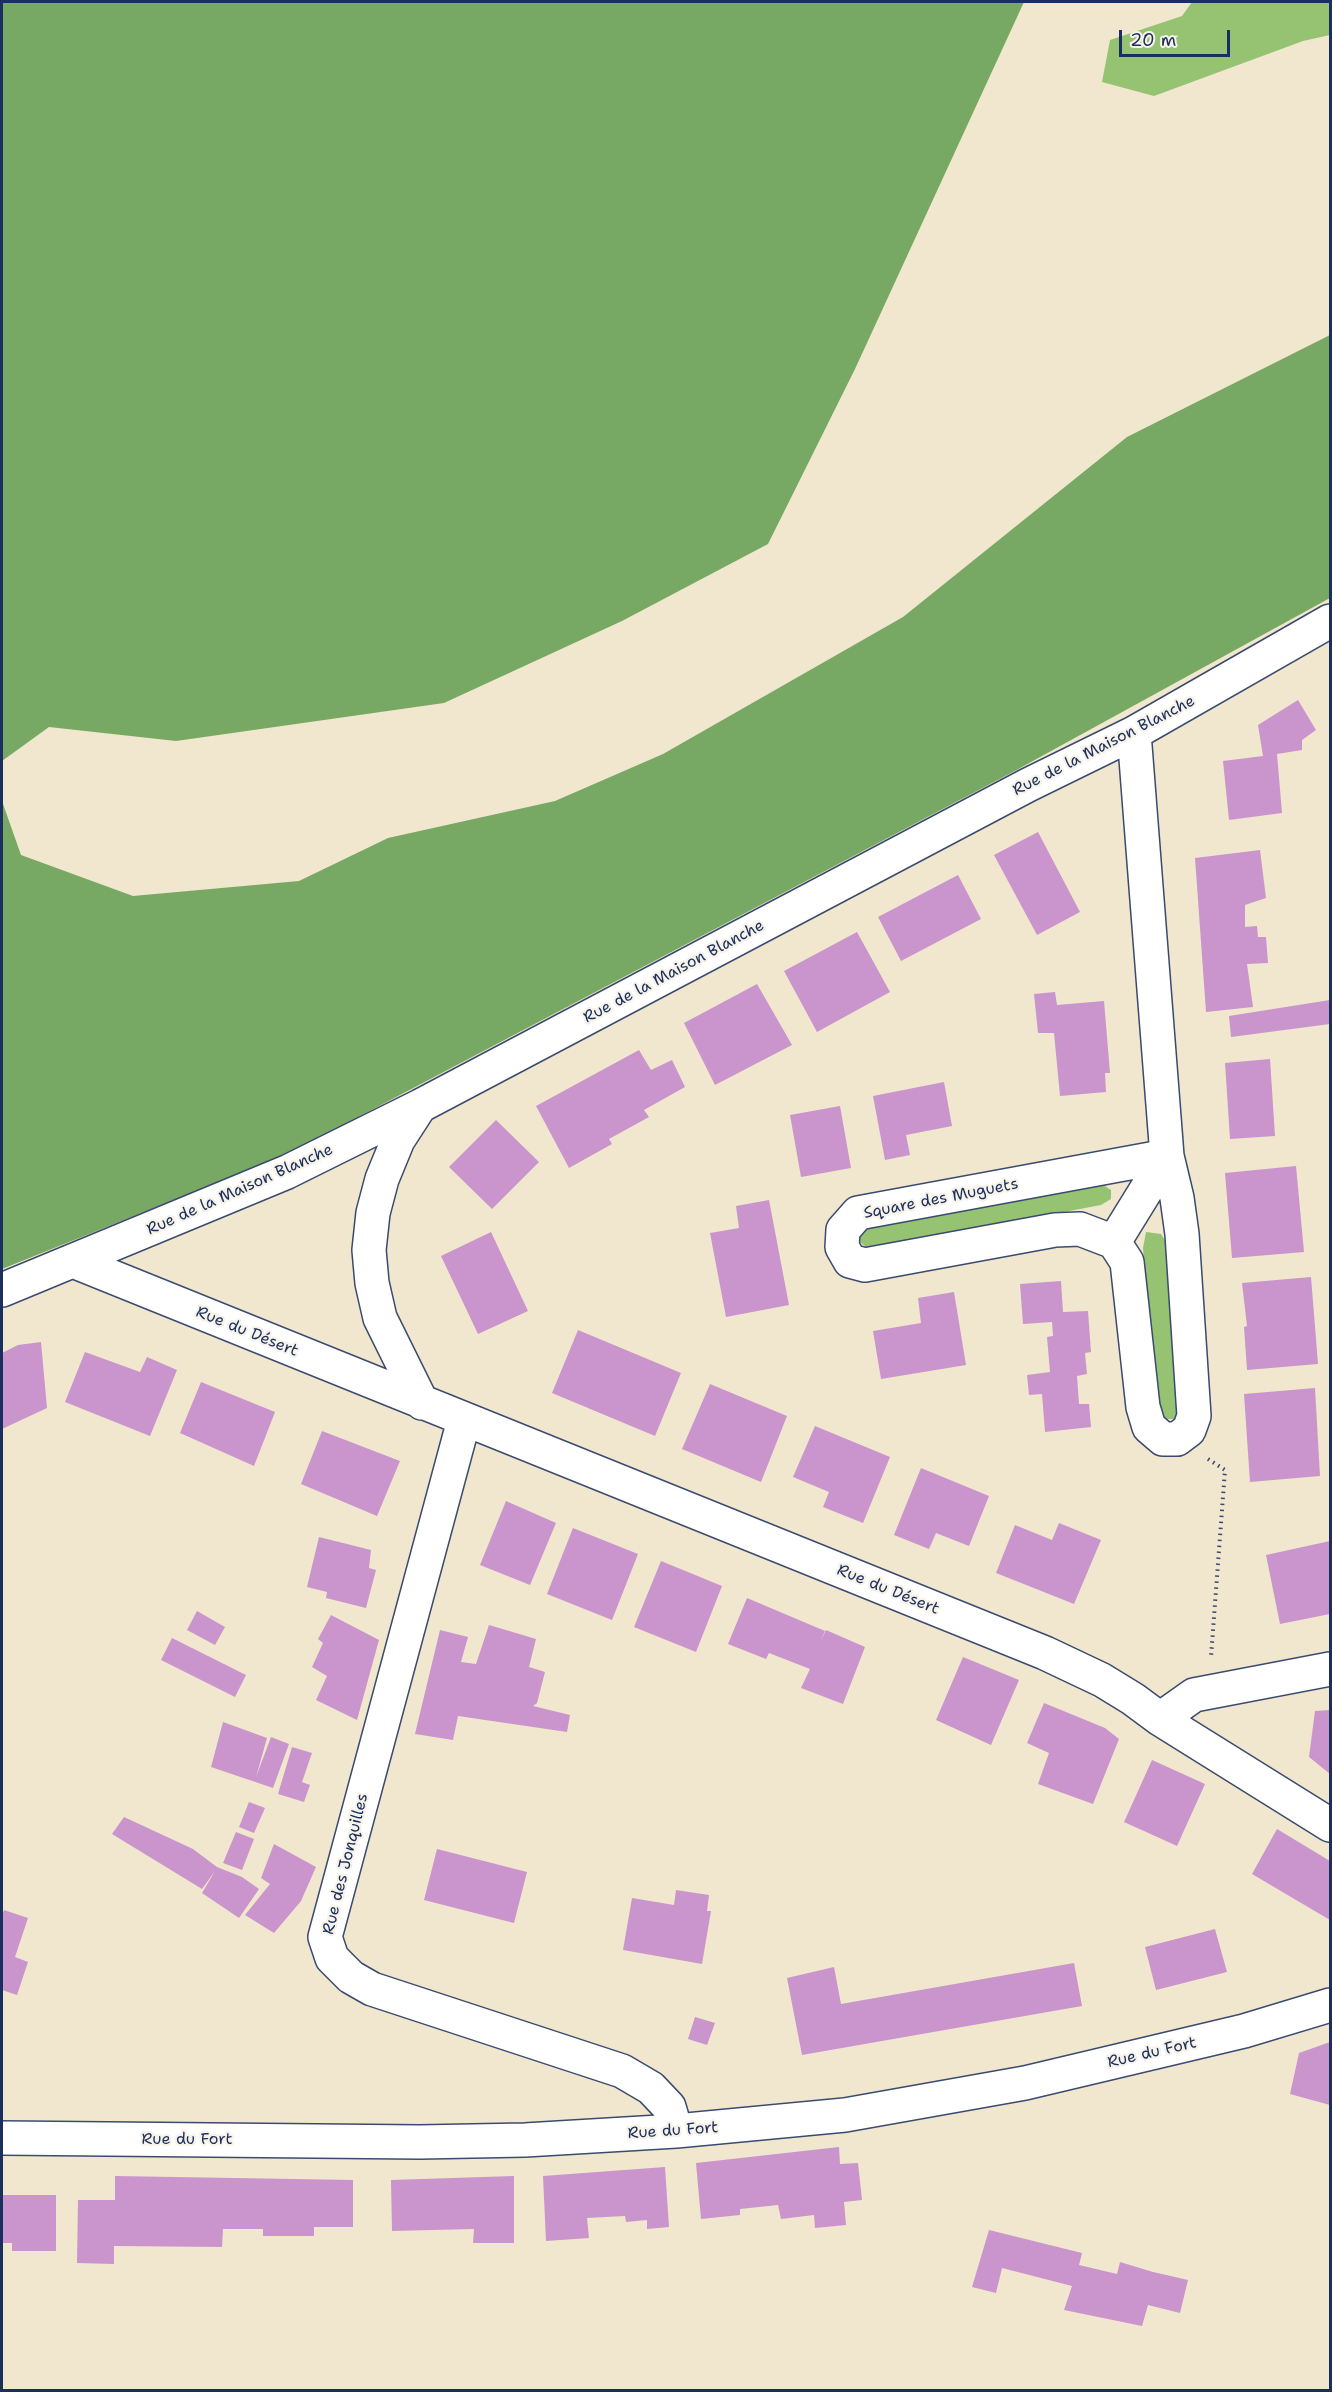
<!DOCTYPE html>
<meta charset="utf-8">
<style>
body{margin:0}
#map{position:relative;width:1332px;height:2392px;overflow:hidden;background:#f0e7ce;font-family:"Shantell Sans",sans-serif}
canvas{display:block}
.frame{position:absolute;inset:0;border:3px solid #1b2f5e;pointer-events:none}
.scale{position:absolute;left:1119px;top:30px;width:111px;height:27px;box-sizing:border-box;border:3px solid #1b2f5e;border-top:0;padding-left:8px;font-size:18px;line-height:21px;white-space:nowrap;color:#1b2f5e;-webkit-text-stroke:4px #f7f3e8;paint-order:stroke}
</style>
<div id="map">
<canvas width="1332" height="2392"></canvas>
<div class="frame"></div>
<div class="scale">20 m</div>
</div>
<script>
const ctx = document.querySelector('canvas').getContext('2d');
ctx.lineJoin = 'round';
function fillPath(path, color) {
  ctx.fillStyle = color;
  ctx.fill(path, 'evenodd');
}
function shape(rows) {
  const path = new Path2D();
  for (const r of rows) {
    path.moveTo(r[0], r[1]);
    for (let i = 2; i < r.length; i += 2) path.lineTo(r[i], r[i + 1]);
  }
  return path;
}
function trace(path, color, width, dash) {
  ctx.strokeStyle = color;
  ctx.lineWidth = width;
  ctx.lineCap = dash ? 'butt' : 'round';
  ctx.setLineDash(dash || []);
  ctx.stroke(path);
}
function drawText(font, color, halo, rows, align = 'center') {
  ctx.font = font + ' "Shantell Sans",sans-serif';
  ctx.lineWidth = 4.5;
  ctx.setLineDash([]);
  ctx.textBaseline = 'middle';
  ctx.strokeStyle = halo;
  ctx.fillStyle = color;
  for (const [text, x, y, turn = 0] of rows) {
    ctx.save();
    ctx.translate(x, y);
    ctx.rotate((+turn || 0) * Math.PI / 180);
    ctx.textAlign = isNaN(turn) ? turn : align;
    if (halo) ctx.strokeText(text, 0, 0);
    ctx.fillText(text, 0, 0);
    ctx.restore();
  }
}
fillPath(shape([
 [1192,2,1330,2,1330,35,1303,41,1154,96,1102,82,1110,40,1182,16],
 [1100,1183,1111,1190,1111,1199,1101,1205,869,1249,857,1240,863,1228],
 [1146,1232,1161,1234,1168,1245,1180,1419,1166,1419,1156,1412,1143,1248]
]), '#95c372');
fillPath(shape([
 [2,2,1024,2,855,369,768,544,622,621,444,703,176,741,49,727,2,761],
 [1330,335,1330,598,1011,773,288,1154,2,1269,2,801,21,855,133,896,299,881,388,838,555,801,663,754,903,617,1127,437]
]), '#78a964');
fillPath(shape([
 [1298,700,1316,730,1302,740,1302,750,1277,754,1282,813,1229,820,1223,761,1263,756,1258,725],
 [1038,832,1080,912,1037,935,994,855],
 [1260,850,1266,898,1245,905,1245,927,1257,926,1258,937,1266,937,1268,963,1247,964,1253,1007,1206,1012,1195,858],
 [958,875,981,919,901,961,878,917],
 [857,932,890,992,817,1032,784,971],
 [757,984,792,1045,715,1085,684,1023],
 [1055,992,1057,1005,1104,1001,1110,1073,1105,1073,1106,1092,1060,1096,1054,1033,1038,1033,1034,994],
 [1330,1000,1330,1024,1231,1037,1229,1016],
 [639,1050,651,1070,672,1060,685,1087,644,1110,649,1117,609,1139,612,1144,569,1168,536,1106],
 [1270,1059,1275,1136,1230,1139,1225,1063],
 [944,1082,952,1126,906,1135,910,1155,885,1160,873,1096],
 [840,1106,851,1168,801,1177,790,1115],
 [496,1120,539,1162,492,1209,449,1167],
 [1296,1166,1304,1252,1232,1258,1225,1173],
 [769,1200,789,1305,726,1317,710,1233,739,1228,736,1206],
 [491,1232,528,1311,478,1334,441,1256],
 [1311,1277,1318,1364,1247,1370,1244,1327,1247,1326,1242,1283],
 [1061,1281,1063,1312,1088,1311,1091,1352,1085,1353,1087,1374,1077,1376,1079,1404,1089,1404,1091,1427,1045,1432,1042,1394,1029,1395,1027,1375,1050,1372,1047,1337,1053,1336,1052,1322,1023,1324,1020,1284],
 [954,1292,966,1365,881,1379,873,1331,921,1323,918,1298],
 [578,1330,681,1373,655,1436,552,1393],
 [41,1342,47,1408,2,1429,2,1353,18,1345],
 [85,1352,140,1372,147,1357,177,1370,150,1436,65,1402],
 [201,1382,275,1412,254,1466,180,1433],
 [710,1384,787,1416,761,1482,682,1449],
 [1315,1388,1320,1476,1250,1482,1244,1394],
 [815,1426,890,1457,863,1523,823,1507,829,1492,793,1477],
 [322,1431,400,1461,377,1516,301,1484],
 [921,1468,989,1496,969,1546,936,1533,929,1549,894,1535],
 [506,1501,556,1523,530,1585,480,1565],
 [1059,1523,1101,1540,1074,1604,996,1573,1015,1525,1052,1540],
 [573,1528,638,1554,612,1620,547,1594],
 [319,1537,371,1550,369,1568,376,1570,366,1608,326,1598,327,1592,307,1587],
 [1330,1541,1330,1614,1280,1624,1266,1555],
 [661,1561,722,1586,696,1652,634,1627],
 [747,1598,825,1631,820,1643,826,1630,865,1647,843,1704,801,1688,810,1669,769,1653,766,1659,728,1644],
 [197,1611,225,1627,215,1645,187,1630],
 [331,1615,379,1640,357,1720,316,1700,327,1676,312,1667,323,1643,318,1639],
 [489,1625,536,1639,529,1667,545,1672,537,1703,533,1706,570,1715,567,1732,458,1716,453,1740,415,1734,440,1630,468,1637,461,1662,476,1664],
 [172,1638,246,1675,235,1697,161,1660],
 [963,1657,1019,1680,991,1745,936,1720],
 [1044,1703,1105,1728,1119,1739,1093,1804,1038,1784,1049,1753,1027,1743],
 [1330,1710,1330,1774,1309,1757,1315,1711],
 [223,1722,267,1738,256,1777,271,1737,289,1744,273,1788,211,1767],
 [292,1747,312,1753,302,1782,310,1785,304,1802,278,1794],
 [1152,1760,1205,1784,1177,1846,1124,1822],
 [249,1802,265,1808,254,1833,239,1827],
 [124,1817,193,1849,217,1867,242,1877,259,1889,239,1918,202,1893,215,1871,202,1889,112,1834],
 [1277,1829,1330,1861,1330,1920,1252,1874],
 [236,1832,254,1839,242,1870,223,1863],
 [274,1844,316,1867,301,1901,274,1933,245,1915,270,1884,261,1878],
 [437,1849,527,1872,514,1923,424,1900],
 [676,1890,709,1895,707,1911,711,1911,702,1964,623,1950,632,1898,674,1905],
 [4,1910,28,1918,15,1957,28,1962,17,1995,2,1990,2,1916],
 [1215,1929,1227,1972,1156,1990,1145,1947],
 [1074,1963,1082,2006,802,2055,787,1978,834,1967,841,2004],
 [695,2017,715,2023,707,2045,688,2039],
 [1330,2042,1330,2105,1290,2094,1299,2053],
 [839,2147,840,2164,858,2163,862,2200,844,2202,846,2225,815,2228,814,2215,781,2219,778,2205,740,2209,740,2215,701,2219,696,2163],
 [665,2167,669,2227,647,2229,647,2220,626,2222,625,2216,587,2218,589,2238,546,2241,543,2176],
 [115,2176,353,2180,353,2227,314,2227,314,2236,263,2236,263,2229,223,2229,222,2247,114,2246,114,2264,77,2263,78,2200,115,2200],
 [514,2176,514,2243,473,2243,474,2229,392,2231,391,2180],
 [2,2195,56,2195,56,2251,12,2251,12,2243,2,2243],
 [989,2230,1082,2253,1079,2265,1117,2274,1120,2262,1153,2272,1188,2280,1180,2313,1148,2305,1142,2326,1064,2310,1072,2286,1002,2268,996,2293,972,2287]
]), '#ca95cc');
const minor = shape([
 [420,1106,398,1140,382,1179,373,1213,369,1250,372,1283,380,1318,422,1403],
 [1167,1156,1177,1198,1182,1234,1194,1416,1189,1430,1177,1439,1163,1439,1149,1427,1143,1407,1127,1262,1114,1242,1080,1229,1055,1230,865,1265,850,1261,842,1247,843,1230,858,1213,1167,1156],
 [1114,1242,1167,1156,1134,733],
 [73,1261,1045,1653,1102,1680,1133,1699,1160,1719,1330,1825],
 [2,1290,287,1172,420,1106,1028,785,1134,733,1330,621],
 [464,1420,325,1937,332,1958,351,1977,372,1989,622,2071,651,2088,669,2107,676,2131],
 [1160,1719,1194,1695,1330,1669],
 [2,2138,420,2142,525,2140,676,2131,845,2115,1025,2083,1244,2031,1330,2005]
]);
trace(minor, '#3b4b6f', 36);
trace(shape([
 [1208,1459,1225,1470,1211,1657]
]), '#3b4b6f', 4, [1.5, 4.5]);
trace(minor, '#fff', 33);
drawText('16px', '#1b2f5e', '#f7f3e8', [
 ["Rue de la Maison Blanche",1104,746,-27],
 ["Rue de la Maison Blanche",674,972,-28],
 ["Rue de la Maison Blanche",240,1190,-24],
 ["Square des Muguets",941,1199,-11],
 ["Rue du Désert",247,1332,22],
 ["Rue du Désert",888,1590,22],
 ["Rue des Jonquilles",346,1864,-76],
 ["Rue du Fort",1152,2053,-13],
 ["Rue du Fort",673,2131,-4],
 ["Rue du Fort",187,2140]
]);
</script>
